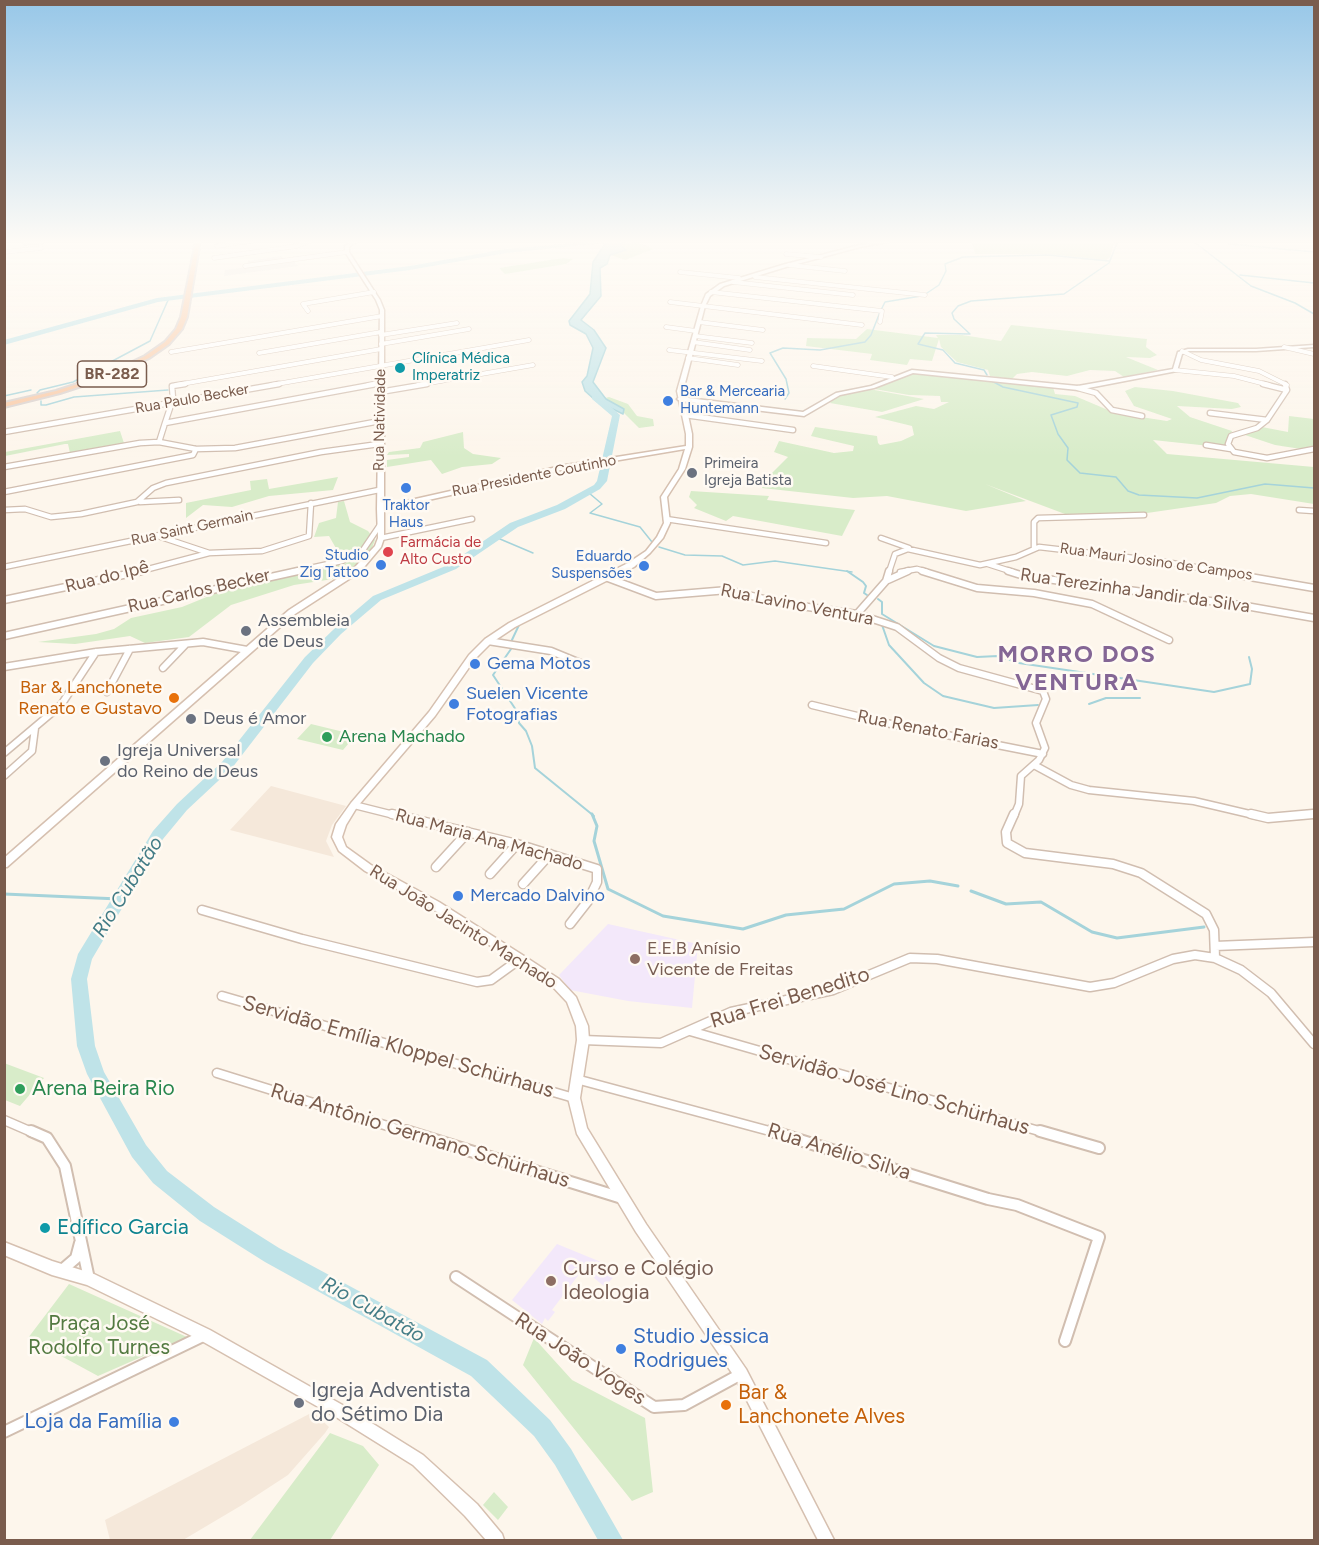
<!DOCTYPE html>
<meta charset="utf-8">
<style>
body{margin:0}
#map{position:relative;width:1319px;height:1545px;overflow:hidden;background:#fdf6ec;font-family:Figtree,sans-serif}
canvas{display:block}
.frame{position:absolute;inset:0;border:6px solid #7a5c4d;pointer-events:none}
</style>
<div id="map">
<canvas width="1319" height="1545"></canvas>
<div class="frame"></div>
</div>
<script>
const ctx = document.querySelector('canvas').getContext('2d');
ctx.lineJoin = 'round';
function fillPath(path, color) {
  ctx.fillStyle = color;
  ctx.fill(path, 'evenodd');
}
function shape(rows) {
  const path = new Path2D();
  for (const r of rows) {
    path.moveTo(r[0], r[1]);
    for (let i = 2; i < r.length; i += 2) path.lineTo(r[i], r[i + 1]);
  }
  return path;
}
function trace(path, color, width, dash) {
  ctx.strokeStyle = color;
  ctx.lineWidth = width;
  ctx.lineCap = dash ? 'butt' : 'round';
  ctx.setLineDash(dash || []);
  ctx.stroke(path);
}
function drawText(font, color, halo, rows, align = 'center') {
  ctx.font = font + ' Figtree,sans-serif';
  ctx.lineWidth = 5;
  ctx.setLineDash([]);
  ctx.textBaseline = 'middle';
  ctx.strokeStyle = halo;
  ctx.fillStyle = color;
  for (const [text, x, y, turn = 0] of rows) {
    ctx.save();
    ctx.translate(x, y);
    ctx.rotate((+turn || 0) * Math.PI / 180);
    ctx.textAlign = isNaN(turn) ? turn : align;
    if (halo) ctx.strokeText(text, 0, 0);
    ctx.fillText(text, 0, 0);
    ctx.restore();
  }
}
fillPath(shape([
 [271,786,346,806,332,825,326,841,334,857,230,830],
 [313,1412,329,1427,325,1433,288,1475,242,1505,183,1540,110,1540,105,1520]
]), '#f5e8da');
fillPath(shape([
 [281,256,285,261,292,260,299,266,224,276,225,270,247,267,248,261]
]), '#efe9e4');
fillPath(shape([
 [608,924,698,944,692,1008,628,1001,570,990,559,975],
 [557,1244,601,1262,615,1275,605,1287,583,1269,552,1310,555,1312,548,1321,545,1318,542,1324,512,1300]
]), '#f3e8fa');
fillPath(shape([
 [627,241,647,246,654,249,625,260,608,254],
 [972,241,1115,241,1110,257,1106,260,1049,254,975,254],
 [563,258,573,259,566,264,505,274,499,268],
 [1011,325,1147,339,1146,347,1157,355,1150,358,1126,357,1158,370,1124,377,1115,371,1090,370,1067,376,1032,372,1017,374,1012,379,990,376,988,370,957,362,941,347,939,339,932,361,910,359,907,365,870,360,872,354,806,346,807,338,856,339,867,329,938,338,936,335,962,335,1001,341],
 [911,372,1053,387,1055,394,1075,396,1115,413,1167,421,1172,419,1134,406,1125,391,1135,387,1173,391,1238,403,1241,407,1232,409,1177,406,1190,417,1232,431,1228,444,1219,447,1153,440,1167,454,1314,467,1314,504,1251,494,1230,496,1216,503,1147,513,1065,514,985,484,1026,501,966,511,887,496,853,498,762,488,763,482,788,457,774,452,779,441,834,453,853,451,854,446,811,436,815,427,877,436,878,443,880,445,901,441,914,435,912,426,875,417,916,406,934,409,949,402,941,402,940,396,909,395,874,389],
 [869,389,924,399,882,412,830,403,836,396],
 [609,397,628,404,637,416,653,419,654,426,639,428,615,404,605,398],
 [1289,416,1314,419,1314,451,1275,445,1242,434,1262,427,1288,432],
 [120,431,124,443,70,453,68,444,65,444,5,456,5,452],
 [463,432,464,448,473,454,501,458,492,464,462,467,442,474,431,460,387,467,387,460,409,457,409,454,387,455,389,452,420,448,423,442],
 [338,477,333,490,269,496,232,507,203,505,186,518,186,503,251,490,250,481,267,479,269,489],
 [691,491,769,496,767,500,855,510,842,536,733,516,726,521,694,508,697,505,689,497],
 [344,501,350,522,368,531,375,540,372,548,356,565,333,579,294,585,231,605,189,637,145,643,130,636,75,644,38,642,96,634,114,629,131,618,182,607,219,592,269,578,346,563,349,553,337,550,329,536,314,537,319,523,336,518,338,502],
 [311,724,356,735,343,750,297,739],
 [4,1063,44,1078,20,1106,5,1100],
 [69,1284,187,1337,98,1376,28,1338],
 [534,1338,572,1380,645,1418,653,1492,632,1501,523,1365],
 [330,1433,363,1446,379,1465,330,1540,250,1540],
 [494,1492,508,1507,498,1520,483,1505]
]), '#d8ecc9');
const water = shape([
 [607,241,623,241,619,244,626,250,610,255,607,264,600,268,601,296,581,320,594,330,606,348,593,382,606,399,624,409,623,414,596,401,585,391,582,382,587,376,593,348,586,334,570,325,569,321,590,294,593,262,607,241]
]);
fillPath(water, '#bfe3e8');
trace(water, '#a5d3da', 1.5);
trace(shape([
 [1193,241,1251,286,1295,303,1314,314],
 [1226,241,1229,244,1314,252],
 [1240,275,1314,283],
 [924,295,939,285,946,271,945,264,963,257,1048,255,1109,261],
 [881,310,885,302,921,296],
 [987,375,984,370,955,363,943,350,918,344,925,333,970,334,954,319,952,313,958,306,971,301,1064,294,1109,263,1118,241],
 [990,380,1003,387,1078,403,1077,407,1051,415,1058,434,1068,448,1067,460,1080,473,1116,477,1128,491,1139,495,1197,498,1265,484,1314,488],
 [40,395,37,393,40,390,73,382,150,341,169,298],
 [4,396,31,390],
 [785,399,789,393,786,379,770,353,783,348,820,350,865,342,871,335,880,312],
 [41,401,41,405,46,405,74,397,168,390],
 [589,493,602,504,590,513,640,527,652,542],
 [497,534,500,539,533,553],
 [659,547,685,555,722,556,743,565,775,561,852,572]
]), '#a5d3da', 1.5);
trace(shape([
 [847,571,863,582,866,586,864,593,867,595],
 [878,599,882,602,882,614,934,646,977,657,998,656,1019,663,1214,692,1250,684,1252,669,1249,657],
 [881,622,889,645,924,683,943,696,994,708,1038,705],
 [511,642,519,625],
 [511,649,493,675,518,713,519,723,526,731,532,746,535,768,594,816],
 [1089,704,1106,698,1140,698]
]), '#a5d3da', 2);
trace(shape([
 [592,814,597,826,594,841,608,889,663,916,743,929,786,915,844,909,894,884,930,881,958,886],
 [971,891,1006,904,1041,902,1092,932,1117,938,1204,927],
 [4,894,119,899]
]), '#a5d3da', 3);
fillPath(shape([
 [600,241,614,242,506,253,410,270,158,302,4,345,4,340,157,298,410,266,506,249,600,241],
 [592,395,598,395,620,415,607,481,600,489,565,509,518,527,456,569,381,600,341,634,313,663,232,768,187,810,163,839,92,959,87,979,95,1046,104,1072,146,1145,167,1171,214,1207,279,1248,487,1360,550,1420,571,1449,623,1540,598,1540,555,1465,534,1436,471,1376,265,1262,200,1221,153,1183,132,1157,87,1074,77,1046,71,979,78,954,153,831,177,804,222,762,305,657,333,630,373,596,448,565,510,523,557,505,594,485,597,481,612,416,592,399,592,395]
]), '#bfe3e8');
const minorFar4 = shape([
 [25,243,42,241],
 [217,246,251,241],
 [4,252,41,248,40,241],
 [786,254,821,257],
 [214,258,297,246,309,241],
 [789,265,845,271],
 [245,266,347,252],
 [680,272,739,278],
 [755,277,925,295],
 [733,282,853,295],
 [711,292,882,311,880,322],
 [670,302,862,325],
 [308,311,303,304,374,292],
 [699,322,763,330],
 [666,327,696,331],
 [381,335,457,323],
 [695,336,752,343],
 [693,342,750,350],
 [381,344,469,329],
 [1284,347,1314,354],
 [669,350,762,361],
 [1182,351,1201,360,1259,371,1287,385],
 [171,352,382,316],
 [259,353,381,332],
 [688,358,738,365],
 [813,366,892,377],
 [1175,370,1234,376,1269,385],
 [176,385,381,349],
 [271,385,529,340],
 [368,385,380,383],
 [418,385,533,365]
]);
const minorFar3 = shape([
 [1263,384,1287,390],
 [1285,384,1287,390,1267,420,1257,428,1231,436,1228,444,1234,452,1267,458,1314,449],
 [1078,388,1096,393,1112,410,1142,416],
 [380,392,427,384],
 [1210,413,1267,420],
 [685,415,793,430],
 [165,423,173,399,172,386,185,384],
 [4,432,279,384],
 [159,442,165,423,376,384],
 [1206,445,1231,449],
 [4,467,140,443,159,442,196,449,235,448,380,421],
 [4,492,193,455,196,449],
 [140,502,179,500],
 [4,510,25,509,51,517,81,514,137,502,153,488,166,483,321,452,379,444],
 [1299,510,1314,511],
 [666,519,826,543],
 [158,536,209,553,262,551,309,536,311,503],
 [381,538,472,519],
 [881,538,909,548],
 [1034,549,1034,522,1038,518,1144,515],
 [988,564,1013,572],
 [4,567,379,490],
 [137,572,209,553],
 [292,572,342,561,363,550,380,525],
 [889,572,895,554,908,549,980,565,1016,557,1039,547,1160,561,1224,572],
 [900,572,917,569,927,572]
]);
const minorFar2 = shape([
 [922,571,977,588,1034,593,1092,604,1169,640],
 [1008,571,1024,576,1240,605,1314,618],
 [1215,571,1314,588],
 [608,578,656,596,728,590,780,603,857,614,897,627,939,658,959,668,1043,691,1046,699,1036,723,1045,748,1039,760,1021,776,1019,804,1014,816],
 [888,580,908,571],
 [4,600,142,571],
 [857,614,886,581,889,571],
 [4,636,298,571],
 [488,641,551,651,585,665],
 [4,667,96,652,203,642,247,650],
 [163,668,186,644],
 [107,692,130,649],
 [812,705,886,723,1043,754],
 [4,753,61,705,96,652],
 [1034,765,1071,785,1089,790,1194,801,1258,816],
 [4,776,32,751,35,728],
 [354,805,398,816],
 [1295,816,1314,814]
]);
const minorFar1 = shape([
 [392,814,517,844,597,869,597,882,588,901,570,924],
 [1014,814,1006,832,1007,843,1025,853,1113,864,1141,873,1206,914,1214,930,1215,958],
 [1251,814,1268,818,1313,814],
 [436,867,468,832],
 [490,874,517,844],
 [523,884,550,854],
 [202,910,302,939,477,982,491,980,520,959],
 [1215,946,1314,942],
 [222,996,574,1098],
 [690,1031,1046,1133],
 [583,1040,661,1043,731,1012,833,990,910,958,937,959,1090,987,1114,983,1173,959,1195,955,1215,958,1241,970,1271,993,1314,1044],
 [217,1073,410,1133],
 [576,1079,777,1133],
 [4,1120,34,1133]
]);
const minor = shape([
 [31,1131,47,1138,65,1166,89,1279],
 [406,1131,622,1198],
 [771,1131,988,1199,1017,1205,1099,1237,1065,1341],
 [1040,1131,1099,1148],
 [62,1270,76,1258,80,1243],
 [456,1277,654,1407,684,1405,741,1374],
 [4,1432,205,1335]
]);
const tertiary = shape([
 [1314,345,1314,347,1256,351,1189,351,1182,354,1177,371,1078,390,913,373,874,388,840,395,804,416,680,401,677,399,680,397,803,412,836,393,871,386,912,370,1078,386,1173,369,1178,352,1188,349,1256,349,1314,345]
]);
const secondary = shape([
 [352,241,357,241,349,247,349,252,380,300,384,310,384,506,566,465,686,446,686,434,677,391,701,306,706,294,720,284,782,265,860,245,881,241,891,241,860,247,786,267,724,286,710,296,705,306,683,391,692,434,692,447,685,469,667,497,670,523,663,538,650,553,634,567,515,627,491,643,475,659,435,716,357,807,346,825,342,837,346,847,371,865,439,902,524,956,559,979,576,997,588,1026,589,1040,580,1098,587,1128,646,1224,746,1369,834,1540,818,1540,736,1379,636,1232,577,1134,568,1098,577,1040,576,1026,567,1002,551,985,516,962,431,908,365,871,339,851,332,837,336,824,351,803,429,712,469,655,485,639,509,623,628,563,646,551,657,537,664,523,661,497,679,469,685,449,566,469,384,510,384,538,381,547,360,572,295,614,7,867,4,867,4,858,289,610,354,568,375,546,378,538,377,509,380,310,376,300,345,252,345,246,352,241],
 [4,1242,52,1261,94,1274,210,1330,346,1407,423,1455,477,1504,502,1534,504,1540,486,1540,465,1516,413,1465,336,1417,200,1340,87,1285,52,1275,4,1255,4,1242]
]);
const trunk = shape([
 [196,241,200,241,187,317,182,329,169,344,149,358,109,377,60,393,4,407,4,403,56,391,105,375,145,356,165,342,176,329,181,317,196,241]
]);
trace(minorFar4, '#d1beb0', 5);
trace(minorFar3, '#d1beb0', 7);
trace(minorFar2, '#d1beb0', 9);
trace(minorFar1, '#d1beb0', 11);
trace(minor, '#d1beb0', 14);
trace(tertiary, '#d1beb0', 3);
trace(secondary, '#d6c0b0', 3);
trace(trunk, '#dad1cd', 4);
trace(minorFar4, '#fff', 4);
trace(minorFar3, '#fff', 4.5);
trace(minorFar2, '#fff', 6);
trace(minorFar1, '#fff', 8);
trace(minor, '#fff', 10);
fillPath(tertiary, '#fff');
fillPath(secondary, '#fff');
fillPath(trunk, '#f9c8a4');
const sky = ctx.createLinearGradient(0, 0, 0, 457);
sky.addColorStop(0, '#97c7e8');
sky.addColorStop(0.53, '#fefbf6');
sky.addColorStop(1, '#fefbf600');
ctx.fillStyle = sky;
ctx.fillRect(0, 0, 1319, 457);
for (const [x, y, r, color] of [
 [400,368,6,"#0f9aa8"],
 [668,401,6,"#3f7fe0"],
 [692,473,6,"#6b7280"],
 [406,488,6,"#3f7fe0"],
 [388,552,6,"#e0444e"],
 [381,565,6,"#3f7fe0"],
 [644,566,6,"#3f7fe0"],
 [246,631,6,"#6b7280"],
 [475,664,6,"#3f7fe0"],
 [174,698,6,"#e8710a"],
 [454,704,6,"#3f7fe0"],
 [191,719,6,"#6b7280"],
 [327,737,6,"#2e9e5b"],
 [105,761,6,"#6b7280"],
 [458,896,6,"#3f7fe0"],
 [635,959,6,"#8d6e63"],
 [20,1089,6,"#2e9e5b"],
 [45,1228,6,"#0f9aa8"],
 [551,1281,6,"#8d6e63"],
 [621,1349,6,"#3f7fe0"],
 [299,1403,6,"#6b7280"],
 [726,1405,6,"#e8710a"],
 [174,1422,6,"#3f7fe0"]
]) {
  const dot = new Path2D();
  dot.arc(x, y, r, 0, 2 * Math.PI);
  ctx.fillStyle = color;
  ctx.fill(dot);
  trace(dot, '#fffaf3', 2);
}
drawText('15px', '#0d838f', '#fffaf3', [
 ["Clínica Médica",412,359],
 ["Imperatriz",412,376]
], 'left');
drawText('15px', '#366cbe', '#fffaf3', [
 ["Bar & Mercearia",680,392,"left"],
 ["Huntemann",680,409,"left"],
 ["Traktor",406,506,"center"],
 ["Haus",406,523,"center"],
 ["Studio",369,556],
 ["Zig Tattoo",369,573],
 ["Eduardo",632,557],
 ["Suspensões",632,574]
], 'right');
drawText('15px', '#7a5c4d', '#fffaf3', [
 ["Rua Paulo Becker",192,399,-10],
 ["Rua Natividade",380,420,-89],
 ["Rua Presidente Coutinho",534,476,-11],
 ["Rua Saint Germain",192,528,-12],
 ["Rua Mauri Josino de Campos",1156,562,8]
]);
drawText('15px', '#5b616d', '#fffaf3', [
 ["Primeira",704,464],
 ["Igreja Batista",704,481]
], 'left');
drawText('15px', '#be3a42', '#fffaf3', [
 ["Farmácia de",400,543],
 ["Alto Custo",400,560]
], 'left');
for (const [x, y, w] of [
 [112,374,69]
]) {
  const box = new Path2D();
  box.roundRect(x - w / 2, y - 13, w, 26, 4.5);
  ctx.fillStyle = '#fffaf3';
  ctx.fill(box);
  trace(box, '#7a5c4d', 1.5);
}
drawText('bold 16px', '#7a5c4d', null, [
 ["BR-282",112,374]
]);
drawText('18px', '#7a5c4d', '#fffaf3', [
 ["Rua do Ipê",107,577,-14],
 ["Rua Carlos Becker",199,591,-13],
 ["Rua Terezinha Jandir da Silva",1135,591,8],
 ["Rua Lavino Ventura",797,605,11],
 ["Rua Renato Farias",928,730,11],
 ["Rua Maria Ana Machado",489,840,15],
 ["Rua João Jacinto Machado",463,927,32]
]);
drawText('18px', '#5b616d', '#fffaf3', [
 ["Assembleia",258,621],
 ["de Deus",258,642],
 ["Deus é Amor",203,719],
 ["Igreja Universal",117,751],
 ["do Reino de Deus",117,772]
], 'left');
drawText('18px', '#366cbe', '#fffaf3', [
 ["Gema Motos",487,664],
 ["Suelen Vicente",466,694],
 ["Fotografias",466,715],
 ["Mercado Dalvino",470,896]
], 'left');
drawText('18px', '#c56008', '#fffaf3', [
 ["Bar & Lanchonete",162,688],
 ["Renato e Gustavo",162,709]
], 'right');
drawText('18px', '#27864d', '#fffaf3', [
 ["Arena Machado",339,737]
], 'left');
drawText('18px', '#785e54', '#fffaf3', [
 ["E.E.B Anísio",647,949],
 ["Vicente de Freitas",647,970]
], 'left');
drawText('italic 20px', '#437c86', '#fffaf3', [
 ["Rio Cubatão",128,887,-58],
 ["Rio Cubatão",373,1310,29]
]);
drawText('21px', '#7a5c4d', '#fffaf3', [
 ["Rua Frei Benedito",790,998,-17],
 ["Servidão Emília Kloppel Schürhaus",398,1047,16],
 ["Servidão José Lino Schürhaus",894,1090,16],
 ["Rua Antônio Germano Schürhaus",420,1136,17],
 ["Rua Anélio Silva",839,1152,17],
 ["Rua João Voges",580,1359,33]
]);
drawText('21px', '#27864d', '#fffaf3', [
 ["Arena Beira Rio",32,1089]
], 'left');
drawText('21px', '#0d838f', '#fffaf3', [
 ["Edífico Garcia",57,1228]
], 'left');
drawText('21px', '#785e54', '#fffaf3', [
 ["Curso e Colégio",563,1269],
 ["Ideologia",563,1293]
], 'left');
drawText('21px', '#537a41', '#fffaf3', [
 ["Praça José",99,1324],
 ["Rodolfo Turnes",99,1348]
]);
drawText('21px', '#366cbe', '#fffaf3', [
 ["Studio Jessica",633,1337],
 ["Rodrigues",633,1361],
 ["Loja da Família",162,1422,"right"]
], 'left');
drawText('21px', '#5b616d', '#fffaf3', [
 ["Igreja Adventista",311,1391],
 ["do Sétimo Dia",311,1415]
], 'left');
drawText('21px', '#c56008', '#fffaf3', [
 ["Bar &",738,1393],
 ["Lanchonete Alves",738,1417]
], 'left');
ctx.letterSpacing = '1.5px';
drawText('bold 24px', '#846695', '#fffaf3', [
 ["MORRO DOS",1077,655],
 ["VENTURA",1077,683]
]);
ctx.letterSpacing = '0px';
</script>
